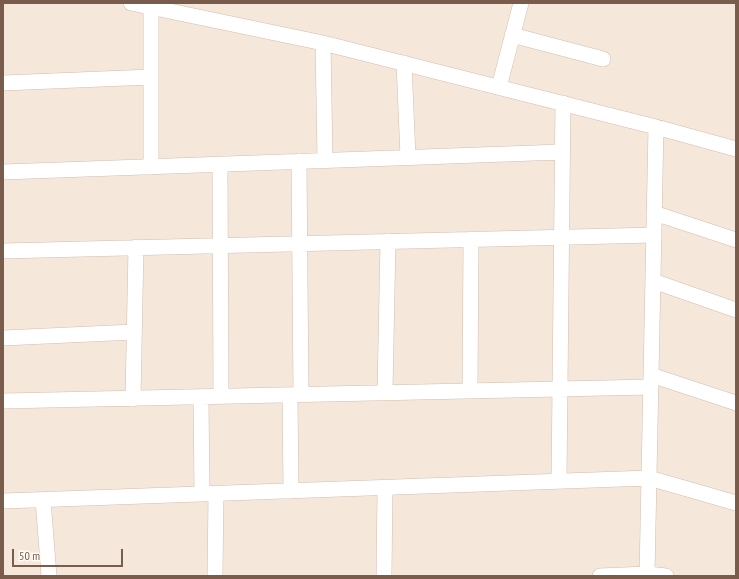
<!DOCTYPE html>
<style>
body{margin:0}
#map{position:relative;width:739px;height:579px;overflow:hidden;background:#fdf6ec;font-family:"PT Sans Narrow",sans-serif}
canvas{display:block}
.frame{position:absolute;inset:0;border:4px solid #7a5c4d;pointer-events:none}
.scale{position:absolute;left:12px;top:549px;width:111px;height:18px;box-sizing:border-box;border:2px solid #7a5c4d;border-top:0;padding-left:5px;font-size:12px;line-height:14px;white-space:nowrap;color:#7a5c4d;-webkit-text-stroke:3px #fffaf3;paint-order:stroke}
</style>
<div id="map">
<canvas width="739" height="579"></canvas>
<div class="frame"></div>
<div class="scale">50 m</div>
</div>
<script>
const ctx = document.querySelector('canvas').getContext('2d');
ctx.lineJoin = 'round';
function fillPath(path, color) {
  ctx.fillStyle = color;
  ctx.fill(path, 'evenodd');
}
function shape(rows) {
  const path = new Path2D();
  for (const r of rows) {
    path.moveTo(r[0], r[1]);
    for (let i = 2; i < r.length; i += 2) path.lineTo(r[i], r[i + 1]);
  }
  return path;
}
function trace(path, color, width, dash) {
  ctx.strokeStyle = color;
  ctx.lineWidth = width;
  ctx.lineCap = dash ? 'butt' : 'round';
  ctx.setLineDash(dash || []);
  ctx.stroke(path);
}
fillPath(shape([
 [3,3,736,3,736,576,3,576]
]), '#f5e8da');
const minor = shape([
 [131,3,323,43,656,127,736,149],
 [151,7,151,167],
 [512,35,603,59],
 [323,43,325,160],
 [404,63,408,157],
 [3,83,151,77],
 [499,87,521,3],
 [299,161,301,395],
 [220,164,221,396],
 [3,172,562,152],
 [654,213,736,240],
 [3,251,654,235],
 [653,281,736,310],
 [3,338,134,332],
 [651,375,736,403],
 [470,390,471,239],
 [385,392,388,241],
 [290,395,291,491],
 [201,397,202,494],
 [133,399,136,247],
 [3,401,651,387],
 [559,481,563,103],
 [43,500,49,576],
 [3,501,649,478,736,503],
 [215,576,216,494],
 [384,576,385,488],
 [600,576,647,574,666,576],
 [647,576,656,127]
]);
trace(minor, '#d1beb0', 16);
trace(minor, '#fff', 15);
</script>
